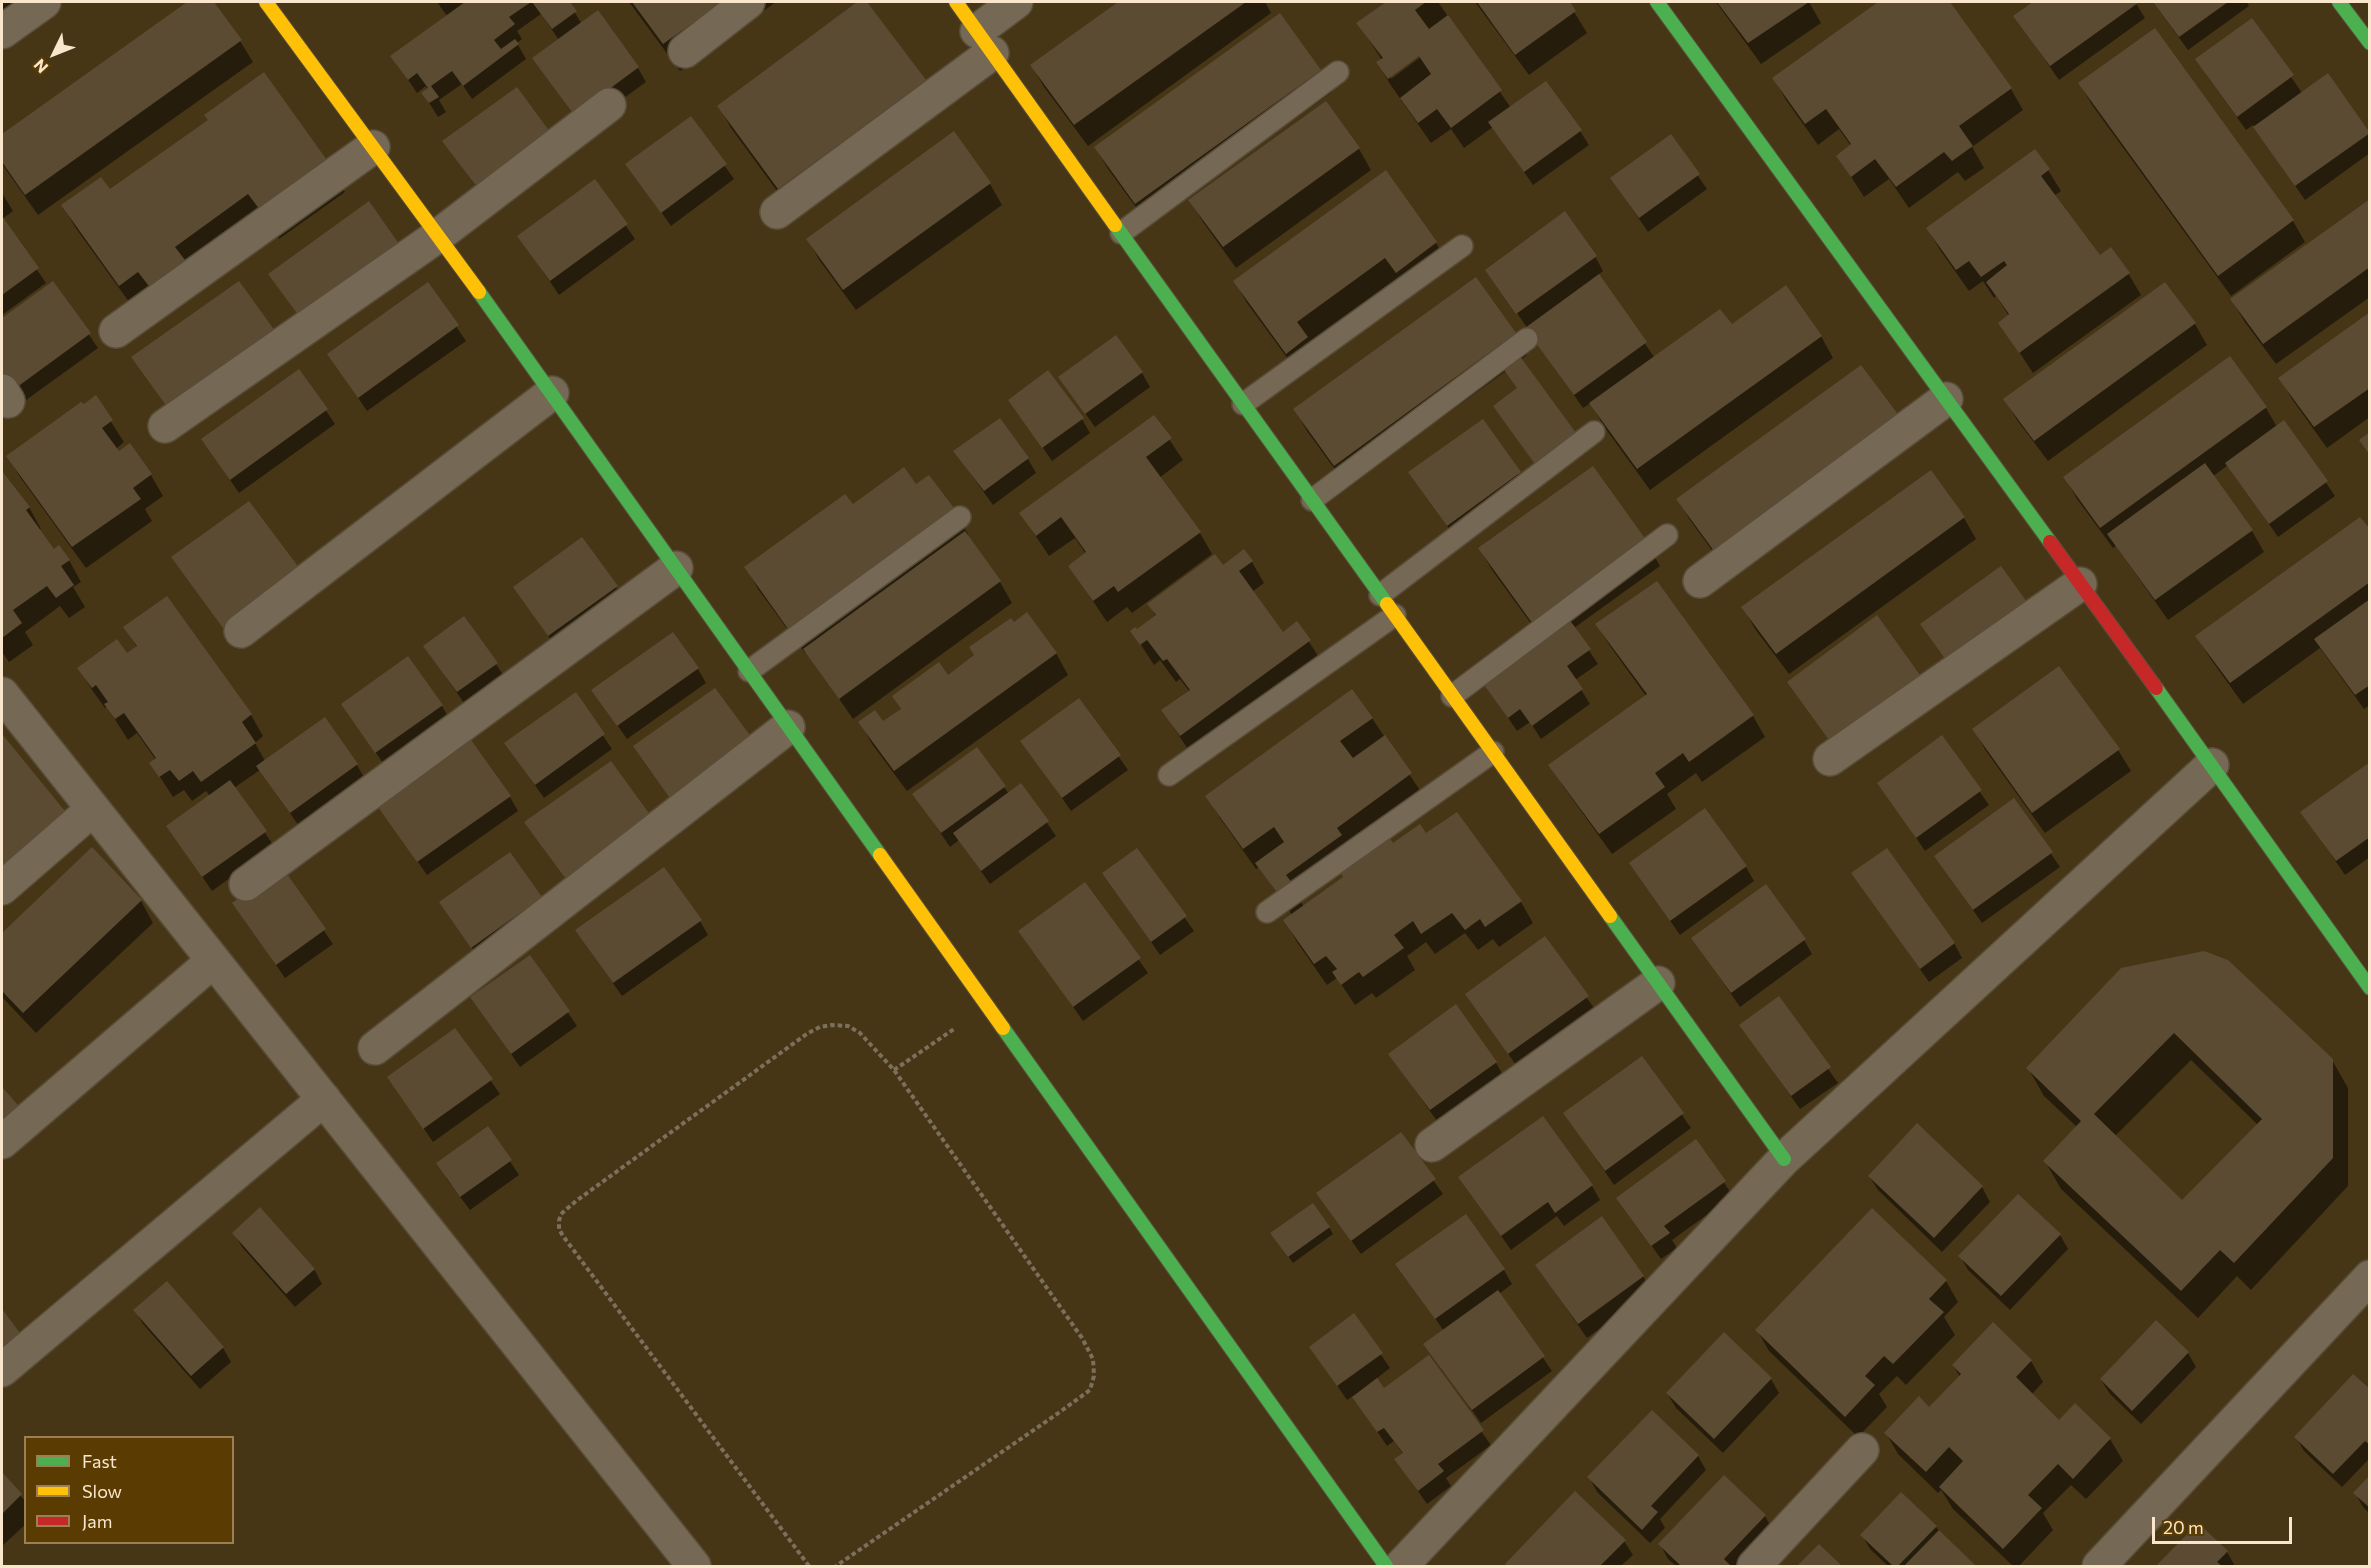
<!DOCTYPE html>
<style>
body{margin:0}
#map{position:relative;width:2371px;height:1568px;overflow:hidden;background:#463616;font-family:Commissioner,sans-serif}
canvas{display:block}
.frame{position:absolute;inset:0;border:3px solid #f9e6cd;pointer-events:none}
.legend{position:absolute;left:24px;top:1436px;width:210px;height:108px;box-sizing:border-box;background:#5a3c02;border:2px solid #9a8053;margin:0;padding:8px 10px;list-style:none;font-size:18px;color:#f9e6cd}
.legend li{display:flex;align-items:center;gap:12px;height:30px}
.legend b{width:30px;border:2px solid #9a8053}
.north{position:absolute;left:24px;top:24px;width:60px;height:60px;-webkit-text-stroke:4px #5a3c02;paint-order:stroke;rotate:227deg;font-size:16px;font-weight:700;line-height:24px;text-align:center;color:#f9e6cd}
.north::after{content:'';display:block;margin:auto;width:21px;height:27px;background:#f9e6cd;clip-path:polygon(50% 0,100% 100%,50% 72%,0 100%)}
.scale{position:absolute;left:2152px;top:1517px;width:140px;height:27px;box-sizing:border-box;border:3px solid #f9e6cd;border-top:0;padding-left:8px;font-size:18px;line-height:21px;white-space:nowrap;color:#f9e6cd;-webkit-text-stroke:4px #5a3c02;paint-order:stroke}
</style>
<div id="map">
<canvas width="2371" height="1568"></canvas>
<div class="frame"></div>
<ul class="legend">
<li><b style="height:8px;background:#4caf50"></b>Fast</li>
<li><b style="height:8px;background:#ffc107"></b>Slow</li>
<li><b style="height:8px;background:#c62828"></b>Jam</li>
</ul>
<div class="north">N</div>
<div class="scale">20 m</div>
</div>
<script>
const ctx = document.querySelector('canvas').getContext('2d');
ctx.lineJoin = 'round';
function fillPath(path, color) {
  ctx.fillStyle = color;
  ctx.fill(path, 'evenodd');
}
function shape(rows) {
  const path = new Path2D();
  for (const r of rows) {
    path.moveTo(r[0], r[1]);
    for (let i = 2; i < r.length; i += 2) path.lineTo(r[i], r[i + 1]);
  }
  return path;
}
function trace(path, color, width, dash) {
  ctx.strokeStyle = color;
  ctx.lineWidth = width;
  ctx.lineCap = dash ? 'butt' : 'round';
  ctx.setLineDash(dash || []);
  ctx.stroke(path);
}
fillPath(shape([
 [2,2,36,2,2,25],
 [190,2,212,2,240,41,253,62,38,215,2,164,2,136],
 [437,2,568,2,582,24,638,68,646,82,583,128,534,59,559,40,541,14,517,31,522,39,517,43,526,59,472,99,462,84,439,100,446,112,438,117,423,93,428,90,426,86,417,93,392,56,447,16],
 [629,2,776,2,680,71],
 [860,2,866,2,925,81,937,102,791,210,731,128,719,106],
 [1121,2,1265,2,1271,13,1088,146,1044,87,1032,66],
 [1388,2,1438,2,1511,108,1580,131,1589,145,1533,185,1493,127,1464,148,1451,129,1431,143,1390,84,1378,63,1382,60,1358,23],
 [1424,51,1426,53,1391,79,1391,75],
 [1475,2,1568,2,1587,33,1529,75],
 [1716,2,1809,2,1821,23,1761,64],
 [1880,2,1948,2,2011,89,2023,110,1972,147,1984,168,1965,181,1958,172,1909,208,1889,179,1864,197,1838,156,1851,146,1839,129,1818,145,1786,100,1774,79],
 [2035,2,2135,2,2145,18,2059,80,2015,16],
 [2153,2,2247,2,2249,6,2188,50],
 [1279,15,1320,71,1332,92,1149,225,1108,169,1096,148],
 [2252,20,2302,93,2370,133,2370,153,2305,200,2253,125,2246,130,2206,74],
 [2154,30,2293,221,2305,242,2231,296,2092,105,2080,84],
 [1326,103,1359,149,1371,170,1236,268,1203,222,1190,201],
 [691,118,734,179,671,226,627,164],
 [548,133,485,199,444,142],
 [1671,136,1707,189,1648,232,1612,179],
 [2048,170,2061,191,2054,196,2100,257,2128,273,2141,295,2033,373,2000,323,2009,316,1996,296,1994,298,1983,281,1969,291,1940,250,1928,229],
 [333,171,345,192,279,239,262,214,132,306,75,227,63,206,110,191],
 [595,181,635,239,559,295,519,236],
 [990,184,1002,205,856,310,820,261,808,240],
 [2,193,13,211,2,219,46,283,2,315],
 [2370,200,2370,297,2276,364,2244,321,2232,300],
 [1436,243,1448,264,1409,293,1399,279,1310,343,1299,374,1247,303,1235,281],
 [1595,256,1603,271,1598,275,1654,357,1731,326,1821,336,1833,358,1650,490,1603,425,1591,403,1583,408,1487,270],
 [1475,279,1515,334,1527,355,1521,360,1586,453,1547,481,1494,406,1518,389,1506,371,1347,486,1307,431,1295,410],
 [53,283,98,348,22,403,2,374,2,320],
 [427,284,466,341,367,411,329,355],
 [2165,284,2195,324,2207,345,2048,461,2017,420,2005,399],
 [2370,313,2370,417,2327,448,2292,399,2280,378],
 [2229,358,2266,408,2277,427,2284,422,2335,496,2278,537,2228,465,2212,477,2252,531,2264,552,2168,620,2116,546,2113,548,2077,499,2065,478],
 [1861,367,1727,571,1690,520,1678,499],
 [299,371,335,424,239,493,203,440],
 [1142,373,1150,387,1095,427,1069,391],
 [95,397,124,442,116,449,151,475,163,496,145,509,152,521,86,568,20,477,8,456],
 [1010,400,1082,419,1090,433,1052,461],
 [1154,417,1183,460,1159,478,1200,533,1212,554,1132,613,1127,607,1107,622,1070,567,1086,554,1075,538,1049,556,1021,514],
 [1482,421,1528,487,1456,539,1410,473],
 [955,452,1028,459,1036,473,993,505],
 [1931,472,1964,518,1976,539,1789,674,1755,629,1743,607],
 [2,473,29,507,41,529,39,530,53,551,69,560,81,582,73,587,85,607,69,618,60,606,25,632,33,645,9,662,2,652],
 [916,486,956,513,968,534,966,536,1000,582,1012,603,853,719,807,652,805,653,758,589,746,567],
 [2370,532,2370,705,2364,709,2320,648,2243,704,2210,658,2197,637],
 [1648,545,1660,566,1574,628,1598,664,1575,680,1590,704,1541,739,1530,722,1517,731,1481,678,1540,636,1492,570,1480,549],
 [173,557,298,570,233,641],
 [1252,562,1264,583,1252,592,1282,634,1297,623,1322,662,1193,757,1163,711,1190,692,1180,679,1176,682,1160,660,1154,665,1132,631,1137,631,1156,617,1149,604,1223,567],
 [1656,583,1753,716,1765,737,1702,782,1696,773,1667,794,1676,809,1612,854,1563,786,1550,765,1646,696,1610,646,1597,625],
 [515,587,616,587,625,601,557,649],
 [167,598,251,715,263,736,255,743,265,761,357,765,365,779,299,826,260,770,234,788,274,846,212,891,168,826,210,796,206,791,192,801,184,790,173,797,151,763,156,760,137,733,128,740,107,707,105,708,92,690,79,668,126,655,137,647,125,627],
 [425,646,496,664,505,678,466,706],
 [1056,653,1068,675,907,791,872,744,860,722,883,723,901,710,894,697,948,677],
 [698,669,706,683,627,739,593,690],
 [1919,676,1927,690,1839,753,1789,682],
 [575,695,612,749,544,798,506,744],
 [1079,700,1128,770,1071,811,1022,741],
 [343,705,442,706,450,720,385,766],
 [1372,718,1423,795,1298,896,1304,907,1393,845,1426,835,1521,902,1533,923,1499,947,1493,939,1478,950,1465,933,1435,954,1426,942,1407,956,1415,970,1376,998,1372,993,1355,1005,1337,978,1327,985,1297,942,1285,921,1292,915,1259,867,1256,869,1220,818,1207,796],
 [1974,730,2118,750,2131,771,2045,833,1986,751],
 [2,737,68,817,2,904],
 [1942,738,1989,805,1925,851,1879,783],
 [2370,763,2370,857,2345,875,2302,812],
 [1021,785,1056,836,990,884,959,840,950,847,914,794,1004,787,1009,794],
 [510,797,518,811,427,875,380,807],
 [2014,800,2060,867,1982,923,1936,857],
 [650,817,574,891,526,823],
 [92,850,141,901,153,923,36,1033,2,997,2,935],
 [1137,850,1194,931,1160,955,1104,874],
 [510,854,549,912,481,961,441,903],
 [1631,864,1746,867,1754,881,1680,935],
 [282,869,333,944,285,978,234,903],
 [1853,874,1954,943,1962,958,1929,982],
 [1085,884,1148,973,1083,1021,1020,931],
 [700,921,708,935,622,996,586,945],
 [1545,938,1596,1011,1518,1068,1467,994],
 [1693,939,1804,940,1812,954,1740,1007],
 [530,957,577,1026,520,1067,472,998],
 [2121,969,2332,1060,2348,1088,2348,1186,2251,1290,2237,1276,2198,1318,2061,1189,2045,1161,2077,1127,2044,1096,2028,1068],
 [2191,1060,2258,1125,2182,1202,2115,1136],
 [1778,998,1838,1083,1800,1109,1750,1039],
 [455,1030,500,1094,433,1142,389,1078],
 [1390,1054,1496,1063,1504,1077,1439,1124],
 [1642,1058,1691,1128,1614,1185,1565,1114],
 [488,1128,519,1175,470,1210,446,1178],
 [1400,1134,1443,1194,1361,1254,1318,1194],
 [1696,1141,1733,1196,1672,1240,1677,1248,1661,1259,1618,1198],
 [1869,1176,1982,1187,1990,1202,1942,1252,1878,1190],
 [1460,1177,1592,1186,1600,1200,1564,1226,1557,1216,1511,1250],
 [1329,1227,1333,1234,1293,1263,1276,1240],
 [234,1233,314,1269,322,1284,295,1307,242,1247],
 [2060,1235,2068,1249,2010,1310,1968,1270,1960,1256],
 [1397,1265,1504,1270,1512,1284,1499,1294,1552,1371,1481,1423,1425,1344,1444,1331],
 [1537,1266,1643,1276,1651,1291,1587,1338],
 [1946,1281,1958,1302,1944,1317,1955,1335,1906,1385,1897,1376,1879,1394,1887,1407,1858,1437,1769,1351,1757,1330],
 [135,1310,223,1348,231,1362,200,1389,143,1324],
 [2,1312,21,1338,2,1383],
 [1354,1315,1390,1368,1376,1379,1384,1390,1428,1358,1491,1445,1446,1478,1451,1486,1427,1504,1396,1459,1403,1454,1394,1441,1387,1446,1353,1396,1347,1400,1311,1347],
 [2188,1353,2196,1367,2141,1424,2110,1394,2101,1380],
 [2031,1361,2043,1382,2031,1395,2059,1422,2075,1406,2110,1439,2123,1461,2086,1499,2071,1485,2043,1513,2053,1530,2019,1566,2013,1566,1953,1509,1941,1490,1938,1493,1898,1454,1886,1433,1929,1409,1960,1377,1953,1365],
 [1771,1379,1779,1393,1723,1453,1676,1408,1667,1393],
 [2370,1391,2370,1458,2342,1487,2304,1451,2296,1437],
 [1698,1456,1706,1470,1660,1519,1665,1528,1650,1543,1597,1492,1589,1477],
 [2,1474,26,1502,26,1524,2,1546],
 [2370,1477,2370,1514,2363,1507,2355,1493],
 [1765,1516,1773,1530,1738,1566,1676,1566,1668,1559,1660,1544],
 [2199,1525,2227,1552,2235,1566,2158,1566],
 [1936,1527,1974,1566,1888,1566,1870,1549,1862,1535],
 [1624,1541,1633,1555,1621,1566,1508,1566,1507,1564],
 [1819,1546,1840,1566,1799,1566]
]), '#0007');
fillPath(shape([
 [187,2,214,2,242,40,25,195,2,162,2,134],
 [465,2,531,2,509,17,515,24,494,40,501,49,515,39,519,44,463,86,452,71,431,86,439,97,429,103,421,93,428,88,417,73,408,80,390,56],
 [532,2,570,2,577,11,552,29],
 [632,2,722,2,663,44],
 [857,2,867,2,926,80,778,189,717,106],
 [1118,2,1246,2,1074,125,1030,65],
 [1386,2,1426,2,1415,10,1429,29,1448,15,1502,90,1451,128,1437,109,1418,123,1400,98,1431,74,1419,56,1388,79,1376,62,1383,58,1356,23],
 [1477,2,1570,2,1576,11,1515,55],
 [1717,2,1809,2,1748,43],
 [1878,2,1950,2,2012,88,1959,126,1973,146,1952,161,1944,152,1896,187,1875,159,1851,177,1836,156,1851,144,1826,109,1805,124,1772,78],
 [2033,2,2137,2,2138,3,2050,66,2013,16],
 [2153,2,2228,2,2179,37],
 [598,10,639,67,574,115,532,58],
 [1280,13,1321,70,1135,204,1094,147],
 [2252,18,2294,75,2237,117,2195,59],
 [2155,28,2294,220,2218,276,2078,83],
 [264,72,334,170,266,218,248,194,175,247,188,264,152,290,138,272,119,286,61,205,101,177,110,189,208,120,204,115],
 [2328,73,2370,133,2295,186,2253,127],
 [1546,81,1582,130,1524,172,1488,122],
 [517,87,550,132,476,186,442,141],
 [1326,101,1360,148,1223,247,1188,200],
 [691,116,727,164,661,213,625,164],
 [954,131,991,183,843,290,806,239],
 [1671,134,1700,174,1639,218,1610,178],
 [2035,149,2050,169,2041,176,2100,255,2111,247,2130,273,2019,353,1998,323,2009,314,1986,282,2007,265,2004,261,1981,277,1969,261,1956,270,1926,228],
 [1386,170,1437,242,1396,273,1385,258,1297,322,1308,337,1286,354,1233,281],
 [595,179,628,224,550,281,517,236],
 [2370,199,2370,267,2263,344,2230,299],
 [369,201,399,244,299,316,268,274],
 [1565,211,1597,256,1516,314,1485,270],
 [2,216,39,268,2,295],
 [1599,274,1647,342,1574,395,1525,328],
 [1476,277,1516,333,1334,466,1293,409],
 [53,281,91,333,13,390,2,374,2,318],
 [239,281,275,331,168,408,131,357],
 [428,282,459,325,358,398,327,354],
 [2165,282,2196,323,2034,441,2003,399],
 [1786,285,1822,336,1637,469,1589,403,1720,309,1732,324],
 [2370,312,2370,388,2314,427,2278,378],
 [1116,335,1143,372,1085,414,1058,377],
 [1519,355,1579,437,1537,467,1493,406,1517,388,1502,367],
 [2230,356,2267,407,2100,528,2063,477],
 [1861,365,1900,417,1714,551,1676,499],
 [299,369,328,409,230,480,201,439],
 [1048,370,1084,418,1042,448,1008,400],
 [96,395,113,420,102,428,119,451,130,443,152,474,133,488,141,499,72,547,6,456,81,402,84,404],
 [1154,415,1172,438,1146,457,1201,532,1118,592,1114,586,1093,601,1068,566,1086,552,1061,517,1036,536,1019,513],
 [1000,418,1029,458,984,491,953,451],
 [1483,419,1521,472,1447,526,1408,472],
 [2284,420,2328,481,2269,524,2225,463],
 [2370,432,2370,455,2359,440],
 [2205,463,2253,530,2155,600,2107,534],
 [1593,466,1649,544,1535,627,1478,548],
 [904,467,916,484,929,475,957,512,791,633,744,567,845,494,853,504],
 [1931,470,1965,517,1776,654,1741,607],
 [2,471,30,507,26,510,54,549,59,545,70,560,61,566,74,585,56,598,47,586,13,610,22,623,2,638],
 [249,501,300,569,223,628,171,557],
 [2360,517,2370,529,2370,582,2230,683,2195,636],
 [965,531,1001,581,839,699,803,649],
 [582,537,618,586,548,636,513,587],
 [1244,549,1253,561,1239,571,1283,632,1297,621,1311,640,1180,736,1161,710,1190,690,1167,659,1163,661,1147,640,1140,645,1130,631,1135,627,1137,629,1156,615,1147,604,1215,554,1223,565],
 [2001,566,2032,609,1951,667,1920,624],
 [1657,581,1754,715,1689,762,1683,753,1655,773,1665,787,1599,834,1548,765,1647,694,1595,624],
 [167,596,252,714,242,722,256,743,201,782,193,771,179,781,170,770,159,777,149,763,156,758,124,713,115,719,104,704,108,702,96,685,92,688,77,668,117,639,127,653,137,646,123,627],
 [2370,599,2370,685,2355,695,2314,639],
 [1027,612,1057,653,894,771,858,722,875,710,883,721,901,709,892,696,939,662,948,675,974,655,969,647,1011,618,1014,622],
 [1566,615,1591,649,1567,666,1583,689,1532,726,1520,709,1508,718,1479,678],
 [1877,615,1920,675,1829,740,1787,682],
 [464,616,498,663,457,692,423,646],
 [673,632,699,668,617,726,591,690],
 [408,656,443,705,375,753,341,704],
 [2059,666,2120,749,2032,813,1972,729],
 [715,688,755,742,672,801,633,746],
 [1352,689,1373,718,1340,741,1353,758,1385,735,1412,773,1337,828,1342,835,1286,875,1293,884,1278,894,1255,863,1284,842,1274,827,1243,849,1205,796],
 [576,692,605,734,535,785,504,743],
 [1079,698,1121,755,1062,798,1020,741],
 [325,717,358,764,290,813,256,766],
 [2,734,69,816,2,872],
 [1942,735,1982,790,1916,838,1877,783],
 [471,740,511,796,417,862,378,807],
 [977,747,1006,786,941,833,912,794],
 [611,761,651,816,565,878,524,822],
 [2370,762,2370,837,2336,861,2300,812],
 [230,780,267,831,202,877,166,826],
 [1021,783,1049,821,981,871,953,833],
 [2014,798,2053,852,1973,910,1934,856],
 [1705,808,1747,866,1670,921,1629,863],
 [1457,812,1522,901,1485,927,1480,919,1465,930,1452,913,1421,934,1413,921,1394,935,1404,948,1363,977,1359,972,1341,985,1332,972,1337,969,1326,956,1314,964,1283,920,1343,877,1339,871,1388,835,1393,843,1420,824,1426,833],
 [92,847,142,900,23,1013,2,991,2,933],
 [1137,848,1187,916,1151,942,1102,873],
 [1887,848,1955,943,1920,969,1851,873],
 [510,852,542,897,471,948,439,902],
 [282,867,326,929,276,965,232,903],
 [664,867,702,920,613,983,575,930],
 [1085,882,1141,958,1073,1007,1018,931],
 [1766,884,1806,939,1731,993,1691,938],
 [1545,936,1589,996,1508,1054,1465,994],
 [2204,951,2228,960,2333,1059,2333,1158,2234,1263,2220,1250,2181,1291,2043,1161,2081,1121,2026,1068,2121,968],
 [2174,1033,2262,1119,2182,1200,2094,1114],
 [530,955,570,1011,511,1054,470,997],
 [1779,996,1831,1067,1791,1096,1739,1025],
 [1456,1004,1497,1062,1430,1110,1388,1054],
 [455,1028,493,1079,423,1129,387,1077],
 [1642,1056,1684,1113,1605,1171,1563,1113],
 [2,1087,25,1113,2,1133],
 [1543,1116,1593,1185,1555,1213,1548,1202,1501,1236,1458,1177],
 [1917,1123,1983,1186,1934,1238,1868,1176],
 [488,1126,512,1160,460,1197,436,1163],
 [1401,1132,1436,1179,1351,1241,1316,1193],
 [1696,1139,1726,1181,1664,1226,1670,1233,1651,1246,1616,1198],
 [2018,1194,2061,1234,2001,1296,1958,1256],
 [1313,1203,1330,1227,1288,1257,1270,1233],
 [260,1207,315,1269,286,1294,232,1233],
 [1872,1208,1947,1280,1929,1299,1944,1312,1893,1364,1884,1356,1865,1376,1875,1385,1845,1417,1755,1330],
 [1466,1214,1505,1269,1435,1319,1395,1264],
 [1602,1216,1644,1276,1578,1324,1535,1265],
 [167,1281,224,1347,191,1376,133,1310],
 [1498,1290,1545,1356,1472,1410,1423,1344],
 [2,1309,23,1337,2,1353],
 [1354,1313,1383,1353,1337,1386,1309,1347],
 [2156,1320,2189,1352,2132,1411,2100,1379],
 [1993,1322,2032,1360,2016,1377,2059,1420,2075,1403,2111,1438,2073,1479,2058,1464,2028,1495,2042,1508,2003,1549,1939,1487,1963,1461,1949,1447,1926,1472,1884,1433,1919,1396,1929,1407,1961,1374,1952,1365],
 [1724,1332,1772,1378,1714,1439,1666,1393],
 [1429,1355,1484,1430,1438,1464,1444,1471,1418,1491,1394,1459,1403,1453,1384,1428,1377,1432,1352,1397,1377,1378,1384,1388],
 [2353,1374,2370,1389,2370,1445,2365,1441,2333,1474,2294,1437],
 [1652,1410,1699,1455,1651,1506,1658,1512,1642,1530,1587,1477],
 [2,1472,22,1494,2,1514],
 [1724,1475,1766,1515,1724,1559,1731,1566,1681,1566,1658,1544],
 [2370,1475,2370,1508,2353,1493],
 [1575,1491,1626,1540,1600,1566,1508,1566,1505,1564],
 [1901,1492,1937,1526,1898,1566,1893,1566,1860,1535],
 [2198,1523,2228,1551,2217,1562,2222,1566,2156,1566],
 [1939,1530,1975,1565,1974,1566,1904,1566],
 [1819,1544,1842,1566,1797,1566]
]), '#5c4b33');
const lane = shape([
 [1121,233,1338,72],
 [1243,404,1462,246],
 [1312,500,1527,339],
 [1380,595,1594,432],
 [749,671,960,517],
 [1452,696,1667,535],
 [1169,775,1395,615],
 [1267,912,1493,752]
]);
const street = shape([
 [977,31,1016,2],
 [2,32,44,2],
 [685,51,748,2],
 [777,212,992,53],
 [116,331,373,147],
 [2,391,8,401],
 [165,426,439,235,609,105],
 [1700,581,1946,399],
 [241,631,552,393],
 [2,694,694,1566],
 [1830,759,2080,584],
 [246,884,676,568],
 [2,888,92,810],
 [375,1048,788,727],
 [2,1142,213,961],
 [1432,1145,1658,983],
 [2,1370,324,1099],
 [1401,1566,1784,1159,2212,765],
 [1754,1566,1862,1450],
 [2099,1566,2370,1277]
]);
const fast = shape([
 [1657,2,2050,542],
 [2339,2,2370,43],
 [1115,225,1387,604],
 [479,292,880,855],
 [2156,688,2370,988],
 [1610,916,1784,1159],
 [1003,1028,1386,1566]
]);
const slow = shape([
 [266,2,479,292],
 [956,2,1115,225],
 [1387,604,1610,916],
 [880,855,1003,1028]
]);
const jam = shape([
 [2050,542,2156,688]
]);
trace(lane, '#594d39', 24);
trace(street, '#594d39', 36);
trace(fast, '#594d39', 16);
trace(slow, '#594d39', 16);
trace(jam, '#594d39', 16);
trace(shape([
 [894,1070,954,1029],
 [809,1566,563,1236,559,1229,559,1221,561,1214,576,1201,808,1033,820,1027,832,1025,848,1026,860,1033,894,1070,1082,1338,1093,1359,1094,1376,1090,1390,1057,1414,836,1566]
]), '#7c705d', 4, [4.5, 3]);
trace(lane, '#756955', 21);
trace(street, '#756955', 33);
trace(fast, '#4caf50', 14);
trace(slow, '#ffc107', 14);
trace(jam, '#c62828', 14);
</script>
